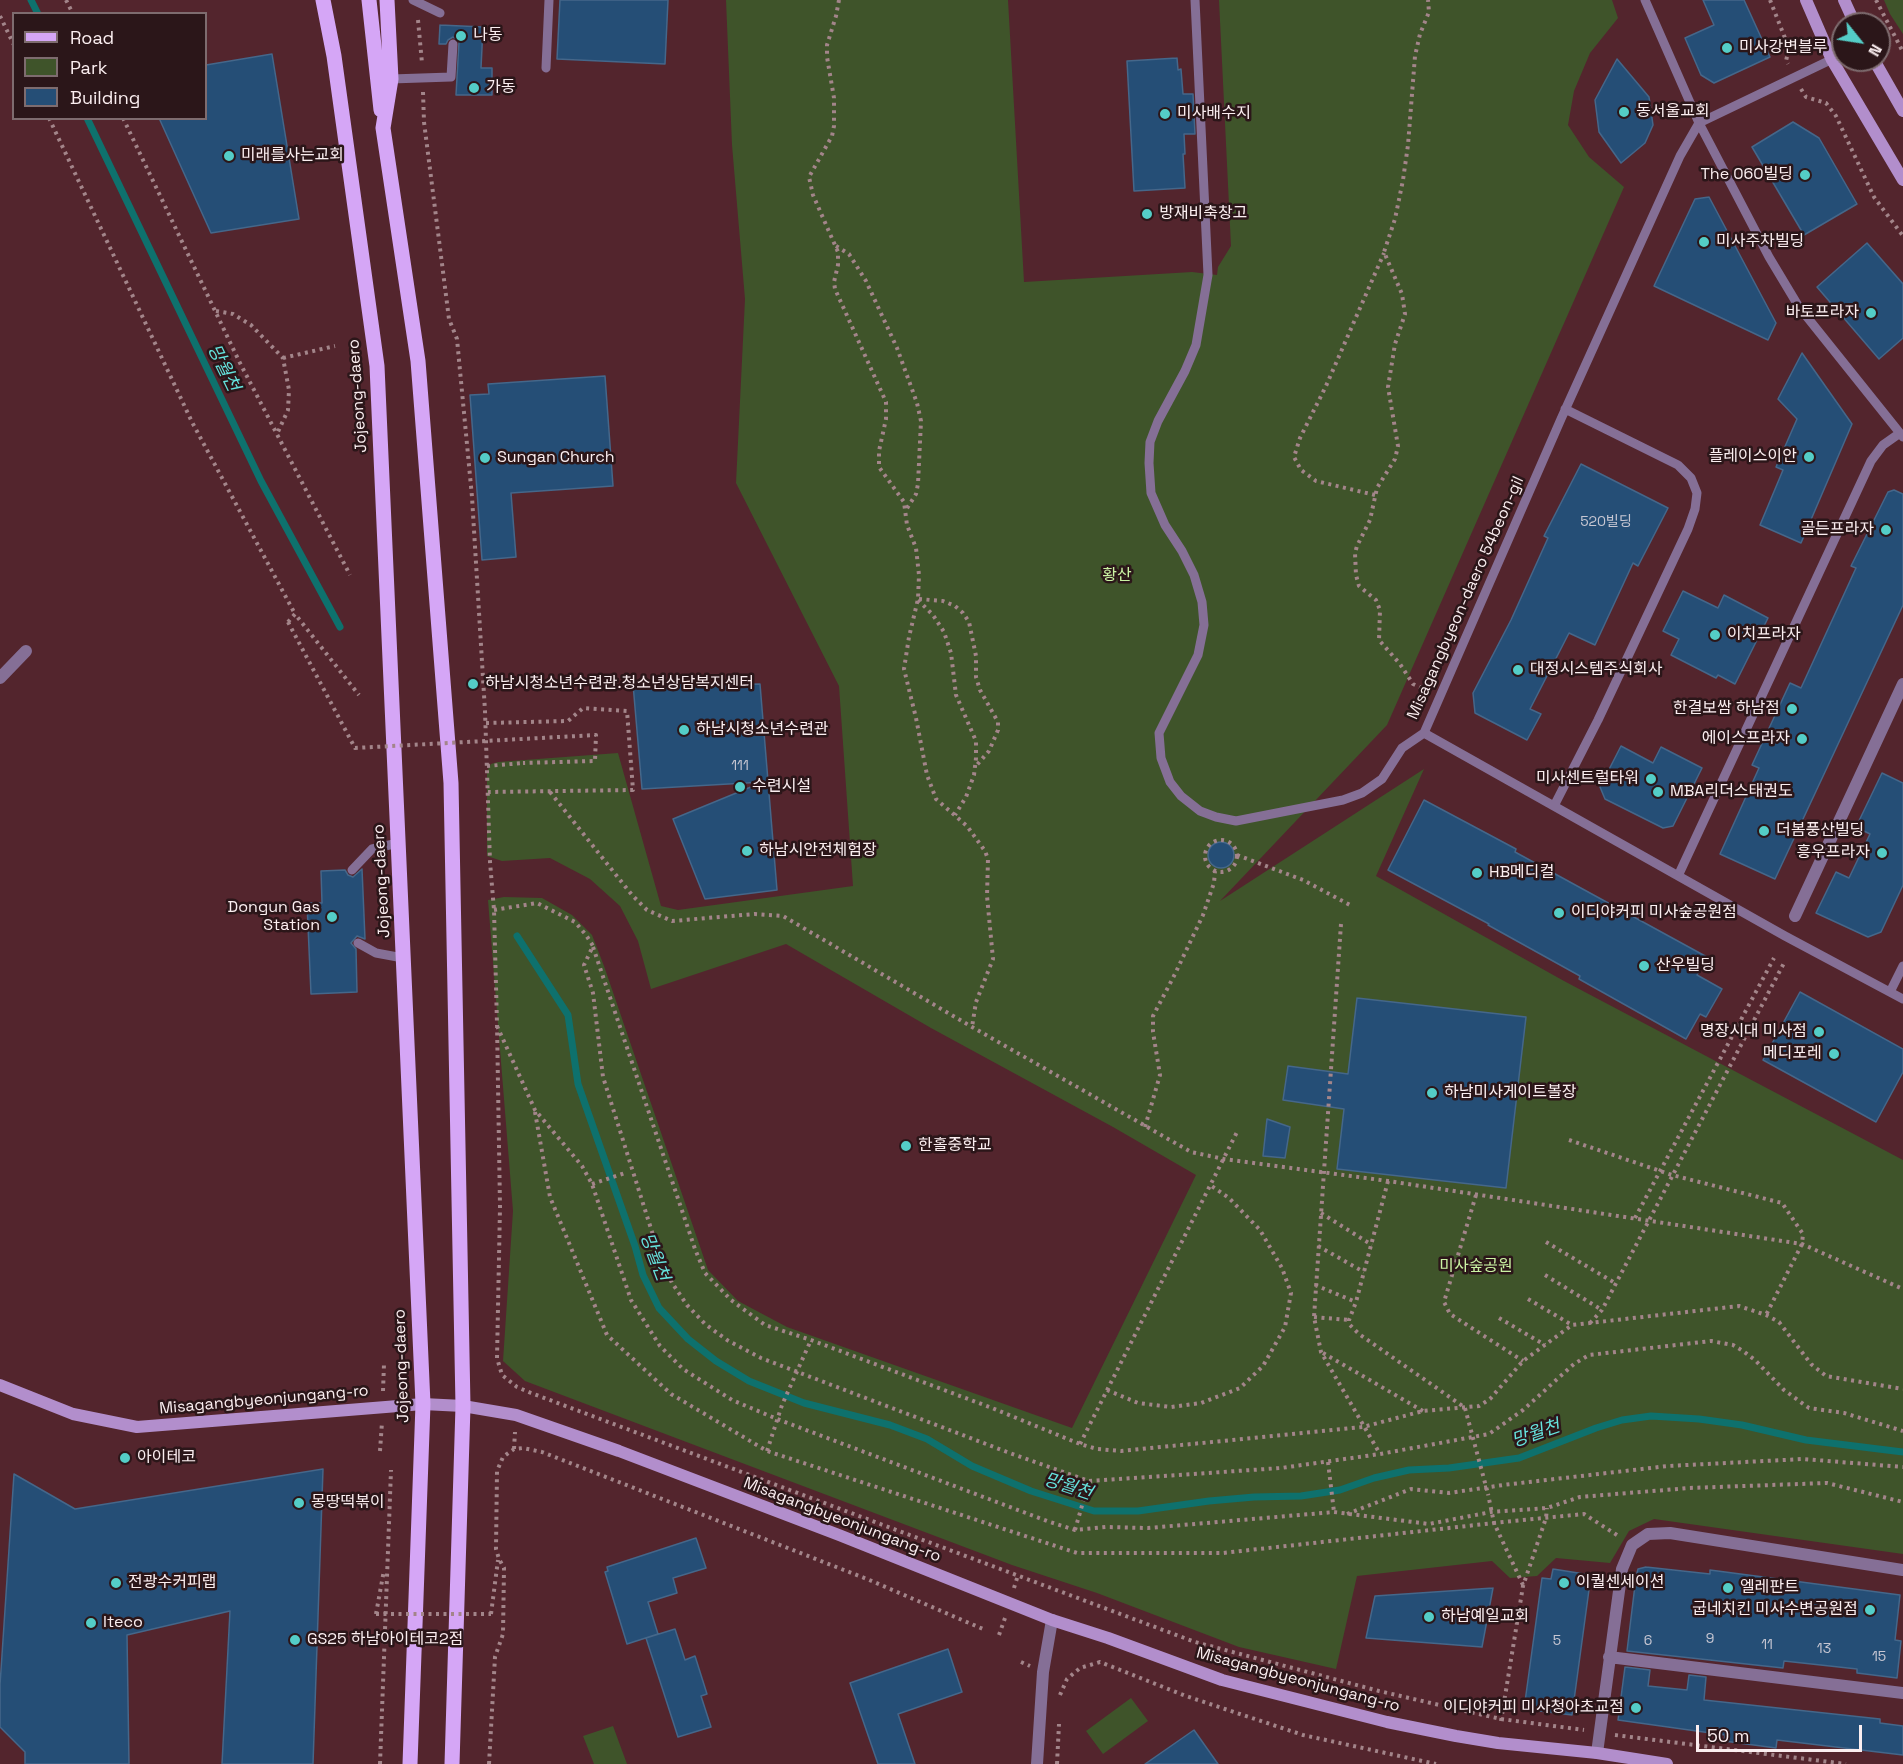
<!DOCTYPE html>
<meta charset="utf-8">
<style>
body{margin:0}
#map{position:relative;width:1903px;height:1764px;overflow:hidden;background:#53252d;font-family:"Space Grotesk",sans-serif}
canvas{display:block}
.legend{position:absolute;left:12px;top:12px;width:195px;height:108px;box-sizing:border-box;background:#2b1619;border:2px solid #7e6c6f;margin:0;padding:8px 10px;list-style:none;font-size:18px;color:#fbeef0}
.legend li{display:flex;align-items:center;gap:12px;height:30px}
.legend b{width:30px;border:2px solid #7e6c6f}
.north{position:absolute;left:1831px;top:12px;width:60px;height:60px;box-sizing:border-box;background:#2b1619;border:2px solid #7e6c6f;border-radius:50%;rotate:120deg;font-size:16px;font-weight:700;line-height:24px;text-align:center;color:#fbeef0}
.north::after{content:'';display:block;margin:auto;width:21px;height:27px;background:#54cdc7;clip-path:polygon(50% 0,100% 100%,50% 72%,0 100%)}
.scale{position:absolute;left:1696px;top:1725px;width:166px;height:27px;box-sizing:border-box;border:3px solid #fbeef0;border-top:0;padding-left:8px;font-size:18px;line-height:21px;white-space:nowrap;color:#fbeef0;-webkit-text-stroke:4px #2b1619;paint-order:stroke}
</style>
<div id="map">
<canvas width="1903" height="1764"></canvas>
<ul class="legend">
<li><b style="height:8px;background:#d5a6f6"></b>Road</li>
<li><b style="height:16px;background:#3f542a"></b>Park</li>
<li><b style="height:16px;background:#254e76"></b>Building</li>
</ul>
<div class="north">N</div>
<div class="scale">50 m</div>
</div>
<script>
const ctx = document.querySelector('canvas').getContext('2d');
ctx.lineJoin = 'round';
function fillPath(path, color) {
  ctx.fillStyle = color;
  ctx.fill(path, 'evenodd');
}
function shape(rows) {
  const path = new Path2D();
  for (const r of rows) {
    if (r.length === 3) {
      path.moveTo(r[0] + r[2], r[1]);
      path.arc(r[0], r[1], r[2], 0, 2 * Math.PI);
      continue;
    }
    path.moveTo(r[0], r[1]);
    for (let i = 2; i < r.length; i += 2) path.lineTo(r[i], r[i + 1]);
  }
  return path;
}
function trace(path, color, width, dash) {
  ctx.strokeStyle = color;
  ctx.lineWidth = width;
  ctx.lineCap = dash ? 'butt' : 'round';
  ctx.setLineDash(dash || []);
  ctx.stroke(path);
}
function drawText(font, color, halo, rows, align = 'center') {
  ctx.font = font + ' "Space Grotesk","Noto Sans KR",sans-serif';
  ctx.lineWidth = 5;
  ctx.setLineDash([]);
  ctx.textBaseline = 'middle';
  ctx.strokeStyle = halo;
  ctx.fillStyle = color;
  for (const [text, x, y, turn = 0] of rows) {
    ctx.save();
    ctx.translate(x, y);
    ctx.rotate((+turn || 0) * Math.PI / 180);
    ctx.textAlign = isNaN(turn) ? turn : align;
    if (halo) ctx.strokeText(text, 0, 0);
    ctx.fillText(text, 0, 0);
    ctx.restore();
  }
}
fillPath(shape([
 [726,0,1008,0,1024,282,1192,272,1217,275,1218,267,1231,246,1219,0,1612,0,1618,18,1590,53,1574,91,1568,125,1589,157,1624,187,1387,725,1220,901,1424,769,1376,876,1564,981,1903,1160,1903,1554,1654,1519,1629,1531,1610,1563,1556,1558,1537,1576,1510,1578,1492,1561,1357,1576,1336,1669,1239,1647,1097,1593,1012,1565,525,1381,503,1361,513,1211,488,900,504,897,542,898,572,915,592,935,604,966,708,1270,738,1301,787,1327,1072,1428,1196,1175,1113,1127,931,1028,786,944,651,989,638,941,620,906,590,879,550,858,502,861,487,856,487,771,491,764,498,762,618,753,661,906,678,910,853,886,839,686,736,483,745,299,732,145],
 [1884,0,1903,0,1903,34,1890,14],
 [1131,1698,1148,1721,1103,1754,1086,1731],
 [613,1726,627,1764,594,1764,583,1736]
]), '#3f542a');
trace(shape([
 [31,0,38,14],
 [87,118,261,481,340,627],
 [517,936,568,1015,578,1084,635,1246,643,1275,659,1308,688,1339,716,1361,749,1381,804,1403,890,1425,927,1439,972,1466,1031,1491,1094,1511,1138,1511,1209,1501,1254,1497,1301,1496,1340,1490,1374,1478,1409,1470,1449,1468,1519,1458,1596,1428,1622,1420,1651,1416,1699,1419,1742,1425,1806,1440,1903,1452]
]), '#0e716d', 7);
const building = shape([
 [560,0,668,0,665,64,557,59,560,0],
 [1703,0,1744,0,1770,57,1714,83,1701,75,1685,38,1714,25,1703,0],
 [440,25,483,27,481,68,492,68,492,95,456,95,459,42,453,37,448,40,446,44,439,44,440,25],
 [272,54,299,219,211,233,159,118,206,118,206,65,272,54],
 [1177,58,1178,70,1181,69,1183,94,1193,94,1195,134,1184,134,1185,154,1183,154,1185,188,1134,191,1127,61,1177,58],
 [1617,59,1649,97,1653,125,1645,143,1621,163,1599,132,1595,100,1617,59],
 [1793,122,1819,138,1857,204,1804,235,1752,147,1793,122],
 [1709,197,1776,323,1768,340,1654,286,1695,199,1709,197],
 [1867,243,1903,284,1903,338,1879,359,1817,287,1867,243],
 [1802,353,1852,424,1801,543,1760,525,1783,470,1776,467,1797,419,1778,399,1802,353],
 [605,376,613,486,511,493,516,557,482,560,470,395,489,394,488,384,605,376],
 [1581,464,1668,508,1638,566,1633,563,1595,645,1569,633,1530,709,1541,714,1527,740,1475,713,1473,693,1511,620,1548,538,1544,536,1581,464],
 [1894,490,1903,494,1903,605,1775,879,1720,854,1759,768,1752,765,1790,683,1801,688,1856,568,1851,566,1888,492,1894,490],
 [1683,591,1718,608,1724,595,1768,618,1735,684,1718,675,1716,678,1671,655,1679,639,1663,631,1683,591],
 [707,677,709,685,760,684,777,890,705,899,673,819,763,782,642,789,633,684,707,677],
 [1621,746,1653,763,1661,747,1702,768,1673,826,1663,828,1605,799,1600,787,1621,746],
 [1882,773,1903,783,1903,885,1881,932,1868,937,1816,913,1836,872,1849,878,1870,834,1856,827,1882,773],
 [1424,800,1516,849,1515,852,1707,957,1697,975,1722,989,1706,1017,1700,1014,1686,1039,1579,979,1580,976,1488,925,1489,924,1388,870,1424,800],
 [1221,855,13],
 [362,869,365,939,357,936,351,943,356,949,357,992,311,994,307,903,322,903,321,871,345,870,348,875,353,877,362,869],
 [1800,992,1903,1049,1903,1072,1876,1122,1763,1060,1800,992],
 [1357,998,1526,1017,1506,1188,1337,1169,1344,1109,1283,1100,1288,1066,1348,1074,1357,998],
 [1267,1119,1290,1127,1285,1158,1263,1156,1267,1119],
 [323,1469,313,1764,222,1764,230,1611,127,1635,129,1764,25,1764,25,1752,0,1727,0,1685,14,1474,75,1509,323,1469],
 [696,1538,706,1568,673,1578,677,1593,648,1602,658,1634,627,1644,605,1572,608,1571,607,1567,696,1538],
 [1646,1567,1710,1574,1710,1570,1900,1595,1895,1640,1901,1641,1897,1678,1857,1673,1857,1669,1784,1661,1783,1668,1627,1651,1636,1577,1638,1569,1646,1567],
 [1553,1569,1591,1575,1572,1715,1524,1709,1542,1578,1551,1579,1553,1569],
 [1493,1588,1482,1647,1366,1638,1375,1596,1493,1588],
 [675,1629,685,1660,695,1656,707,1694,701,1696,711,1727,678,1737,646,1638,675,1629],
 [948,1649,962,1692,898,1714,915,1764,878,1764,850,1683,948,1649],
 [1625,1667,1650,1670,1648,1686,1687,1690,1689,1675,1706,1677,1704,1700,1880,1719,1880,1723,1903,1726,1903,1755,1777,1740,1776,1748,1724,1741,1725,1735,1618,1720,1625,1667],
 [1194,1730,1218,1764,1145,1764,1194,1730]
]);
fillPath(building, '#254e76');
trace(building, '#45678a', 1.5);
trace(shape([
 [66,0,73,14],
 [839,0,836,16,827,45,827,57,834,98,834,126,832,136,809,177,813,195,838,252,838,265,834,282,835,289,886,402,886,419,879,451,879,467,904,502,907,525,916,548,919,575,918,599,909,637,904,669,916,718,927,775,936,799,967,826,985,851,988,859,987,896,993,959,976,1002,972,1027],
 [1770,0,1785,38,1788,52,1786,61,1788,64],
 [1876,0,1903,52],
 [0,16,14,45],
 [418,20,422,63],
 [1801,89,1806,97,1826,103,1836,116,1874,197,1903,236],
 [423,92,424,122,449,319,457,339,472,497,485,711,490,862,494,910,497,1024,500,1207,497,1358,502,1375,517,1387,531,1393,1195,1642,1379,1691,1461,1710,1501,1719,1584,1730],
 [49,118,192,422,295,614],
 [123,118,239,361,350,575],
 [836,246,849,254,866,281,897,348,917,403,921,421,918,484,916,494,906,510],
 [216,311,233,314,251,325,283,358,289,390,288,410,277,434],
 [283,358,335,346],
 [1375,495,1316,481,1301,470,1294,457,1300,438,1326,386,1384,253],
 [919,599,943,601,955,606,963,613,969,622,976,656,976,677,980,690,998,722,998,730,989,751,976,766],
 [918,600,933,615,944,632,951,653,956,695,976,741,976,758,974,775,966,797,955,815],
 [288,622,295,614,359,695],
 [1422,688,1413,684,1400,664,1379,640,1380,610,1376,600,1359,586,1356,575,1355,553,1357,546,1370,520,1377,488,1395,459,1398,446,1388,387,1395,344,1405,314,1402,294,1384,252,1395,219,1403,180,1408,145,1415,56,1420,34,1429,12,1428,0],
 [486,723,568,721,583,708,627,711,633,790,488,792],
 [487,766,523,763],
 [550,792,632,895,647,910,672,921,755,914,783,916,972,1027,1191,1152,1224,1159,1388,1181,1802,1244,1903,1289],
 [1221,856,16],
 [1237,855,1303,880,1350,905],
 [494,910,537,903,575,922,586,935,593,946,584,965,593,993,603,1077,659,1254,672,1283,687,1305,705,1324,727,1340,761,1358,1007,1452,1089,1481,1281,1468,1380,1454,1489,1434,1523,1410,1574,1364,1589,1355,1711,1341,1733,1345,1743,1351,1755,1360,1784,1390,1809,1408,1844,1413,1903,1431],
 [1341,924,1314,1317,1321,1352,1380,1454],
 [593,947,695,1249,705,1273,731,1300,765,1325,811,1340,992,1408,1080,1444,1097,1449,1121,1451,1363,1427,1423,1411,1479,1406,1490,1399,1523,1361,1572,1325,1739,1306,1766,1315,1779,1322,1811,1364,1826,1376,1903,1389],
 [497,1026,535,1110,582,1166,592,1184,631,1300,660,1346,683,1369,732,1400,777,1419,1047,1521,1075,1530,1106,1527,1148,1528,1334,1512,1429,1524,1491,1512,1547,1508,1580,1497,1689,1488,1827,1483,1903,1502],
 [535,1112,550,1197,607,1335,671,1394,767,1451,1077,1553,1223,1553,1494,1523,1488,1494],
 [1145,1127,1160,1075,1153,1032,1153,1016,1175,974,1203,915,1214,883,1215,871],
 [1569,1140,1672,1175,1782,1203,1803,1234,1802,1244,1766,1315],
 [1388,1181,1356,1302,1349,1320,1349,1324,1359,1334,1464,1407],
 [592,1184,625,1173],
 [1476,1195,1444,1302,1450,1314,1523,1361],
 [1321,1213,1372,1245],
 [1635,1218,1774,958],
 [1546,1242,1615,1283],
 [1318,1246,1364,1272],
 [1545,1275,1602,1310],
 [1315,1285,1356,1302],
 [1528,1299,1572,1325],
 [1314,1317,1349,1320],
 [1499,1318,1545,1345],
 [1590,1323,1602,1310,1784,963],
 [1323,1353,1423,1411],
 [1107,1390,1138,1403,1171,1407,1201,1403,1240,1388,1263,1366,1285,1327,1291,1293,1282,1268,1260,1230,1229,1198,1210,1185],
 [383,1391,384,1364],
 [1080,1444,1238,1130],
 [514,1449,515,1432],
 [380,1451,382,1422],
 [767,1451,782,1405,811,1340],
 [1328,1462,1334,1512],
 [1347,1514,1411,1489,1449,1493,1503,1485,1668,1466,1803,1459,1903,1467],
 [1075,1530,1089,1481],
 [1523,1585,1494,1523,1584,1514,1620,1537],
 [1014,1588,1018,1575],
 [376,1614,384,1570],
 [491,1614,498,1560],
 [999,1635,1005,1618],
 [1021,1662,1030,1666],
 [1060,1695,1067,1679,1080,1668,1100,1662,1186,1696,1303,1735,1436,1764],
 [1501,1721,1523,1586,1546,1518,1547,1508],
 [1615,1735,1846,1764],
 [380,1764,391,1470],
 [489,1764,495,1657,503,1634,504,1568,499,1559,496,1549,497,1471,503,1457,514,1449,523,1448,542,1452,867,1579,983,1629],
 [1057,1764,1059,1724]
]), '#a3858a', 4, [3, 4.5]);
trace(shape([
 [413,0,440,13],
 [1195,0,1208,275,1196,345,1185,371,1158,421,1150,442,1149,463,1151,493,1165,525,1182,551,1194,575,1202,602,1204,625,1198,655,1159,733,1161,758,1170,782,1181,796,1200,811,1216,817,1236,821,1343,800,1362,793,1382,779,1402,748,1424,733],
 [1645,0,1699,123,1769,257,1799,307,1903,437],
 [546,68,549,0],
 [391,79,451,77,453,44],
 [1424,733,1561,419,1680,156,1699,123,1843,54],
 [1424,733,1785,936,1903,999],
 [1554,806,1598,720,1688,529,1695,509,1697,493,1691,478,1678,465,1565,409],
 [352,870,372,849,398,843],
 [1678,876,1871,461,1883,445,1900,433],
 [358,943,376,953,403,958],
 [1890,992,1903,966]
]), '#856f96', 9);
trace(shape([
 [0,678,26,651],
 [1795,916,1903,684],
 [1609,1657,1903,1693],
 [1597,1753,1622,1569,1632,1545,1648,1534,1670,1533,1903,1570],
 [1037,1764,1043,1672,1052,1620]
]), '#856f96', 12);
trace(shape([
 [1806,0,1832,60,1903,180],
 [1844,0,1855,24],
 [1874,60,1903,111],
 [0,1385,73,1414,137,1427,423,1404,463,1406,516,1415,619,1451,839,1535,1052,1620,1108,1638,1222,1680,1387,1722,1456,1736,1498,1743,1597,1753,1667,1764]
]), '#b28ecc', 12);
trace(shape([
 [323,0,334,56,377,366,423,1404,410,1764],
 [369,0,381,110],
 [387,0,391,79,383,128,418,361,451,783,463,1406,452,1764]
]), '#d5a6f6', 15);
trace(shape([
 [288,622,355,748,596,735,595,761,523,763],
 [1465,1408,1488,1494],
 [376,1614,491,1614]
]), '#a3858a', 4, [3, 4.5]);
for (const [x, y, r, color] of [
 [461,36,6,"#54cdc7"],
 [1727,48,6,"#54cdc7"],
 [474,88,6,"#54cdc7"],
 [1624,112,6,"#54cdc7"],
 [1165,114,6,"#54cdc7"],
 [229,156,6,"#54cdc7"],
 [1805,175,6,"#54cdc7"],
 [1147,214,6,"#54cdc7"],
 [1704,242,6,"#54cdc7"],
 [1871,313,6,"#54cdc7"],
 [1809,457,6,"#54cdc7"],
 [485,458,6,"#54cdc7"],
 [1886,530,6,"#54cdc7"],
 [1715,635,6,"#54cdc7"],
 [1518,670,6,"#54cdc7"],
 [473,684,6,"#54cdc7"],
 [1792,709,6,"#54cdc7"],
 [684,730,6,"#54cdc7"],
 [1802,739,6,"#54cdc7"],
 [1651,779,6,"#54cdc7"],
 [740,787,6,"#54cdc7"],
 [1658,792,6,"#54cdc7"],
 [1764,831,6,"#54cdc7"],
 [747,851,6,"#54cdc7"],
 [1882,853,6,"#54cdc7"],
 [1477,873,6,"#54cdc7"],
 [1559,913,6,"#54cdc7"],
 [332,917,6,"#54cdc7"],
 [1644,966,6,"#54cdc7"],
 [1819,1032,6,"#54cdc7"],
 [1834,1054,6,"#54cdc7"],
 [1432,1093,6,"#54cdc7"],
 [906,1146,6,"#54cdc7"],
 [125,1458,6,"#54cdc7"],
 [299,1503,6,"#54cdc7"],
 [116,1583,6,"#54cdc7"],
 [1564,1583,6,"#54cdc7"],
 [1728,1588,6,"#54cdc7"],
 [1870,1610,6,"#54cdc7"],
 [1429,1617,6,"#54cdc7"],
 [91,1623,6,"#54cdc7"],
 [295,1640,6,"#54cdc7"],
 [1636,1708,6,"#54cdc7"]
]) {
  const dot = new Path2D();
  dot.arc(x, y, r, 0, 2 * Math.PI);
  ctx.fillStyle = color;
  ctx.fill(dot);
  trace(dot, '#2b1619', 2);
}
drawText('14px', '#c6c6d2', null, [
 ["520빌딩",1606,522],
 ["111",740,766],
 ["9",1710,1639],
 ["5",1557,1641],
 ["6",1648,1641],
 ["11",1767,1645],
 ["13",1824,1649],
 ["15",1879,1657]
]);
drawText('16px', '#fbeef0', '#2b1619', [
 ["나동",473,36],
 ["미사강변블루",1739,48],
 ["가동",486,88],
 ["동서울교회",1636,112],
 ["미사배수지",1177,114],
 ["미래를사는교회",241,156],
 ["The 060빌딩",1793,175,"right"],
 ["방재비축창고",1159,214],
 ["미사주차빌딩",1716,242],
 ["바토프라자",1859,313,"right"],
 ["플레이스이안",1797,457,"right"],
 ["Sungan Church",497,458],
 ["골든프라자",1874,530,"right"],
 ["이치프라자",1727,635],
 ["대정시스템주식회사",1530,670],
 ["하남시청소년수련관.청소년상담복지센터",485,684],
 ["한결보쌈 하남점",1780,709,"right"],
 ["하남시청소년수련관",696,730],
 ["에이스프라자",1790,739,"right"],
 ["미사센트럴타워",1639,779,"right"],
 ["수련시설",752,787],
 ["MBA리더스태권도",1670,792],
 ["더봄풍산빌딩",1776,831],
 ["하남시안전체험장",759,851],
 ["흥우프라자",1870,853,"right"],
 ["HB메디컬",1489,873],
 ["Dongun Gas",320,908,"right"],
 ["Station",320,926,"right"],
 ["이디야커피 미사숲공원점",1571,913],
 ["산우빌딩",1656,966],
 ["명장시대 미사점",1807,1032,"right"],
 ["메디포레",1822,1054,"right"],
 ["하남미사게이트볼장",1444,1093],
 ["한홀중학교",918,1146],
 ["아이테코",137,1458],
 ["몽땅떡볶이",311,1503],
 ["전광수커피랩",128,1583],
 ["이퀄센세이션",1576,1583],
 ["엘레판트",1740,1588],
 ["굽네치킨 미사수변공원점",1858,1610,"right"],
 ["하남예일교회",1441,1617],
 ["Iteco",103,1623],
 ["GS25 하남아이테코2점",307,1640],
 ["이디야커피 미사청아초교점",1624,1708,"right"]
], 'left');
drawText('16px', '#fbeef0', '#2b1619', [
 ["Jojeong-daero",358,396,-94],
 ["Misagangbyeon-daero 54beon-gil",1466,598,-66],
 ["Jojeong-daero",382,881,-93],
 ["Jojeong-daero",402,1366,-92],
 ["Misagangbyeonjungang-ro",264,1400,-5],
 ["Misagangbyeonjungang-ro",842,1520,21],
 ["Misagangbyeonjungang-ro",1298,1680,15]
]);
drawText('16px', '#caf3a3', '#2b1619', [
 ["황산",1117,576],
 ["미사숲공원",1476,1267]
]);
drawText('italic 18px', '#65e3dd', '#2b1619', [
 ["망월천",223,368,64],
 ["망월천",654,1257,69],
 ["망월천",1536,1434,-19],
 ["망월천",1068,1487,18]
]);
</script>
